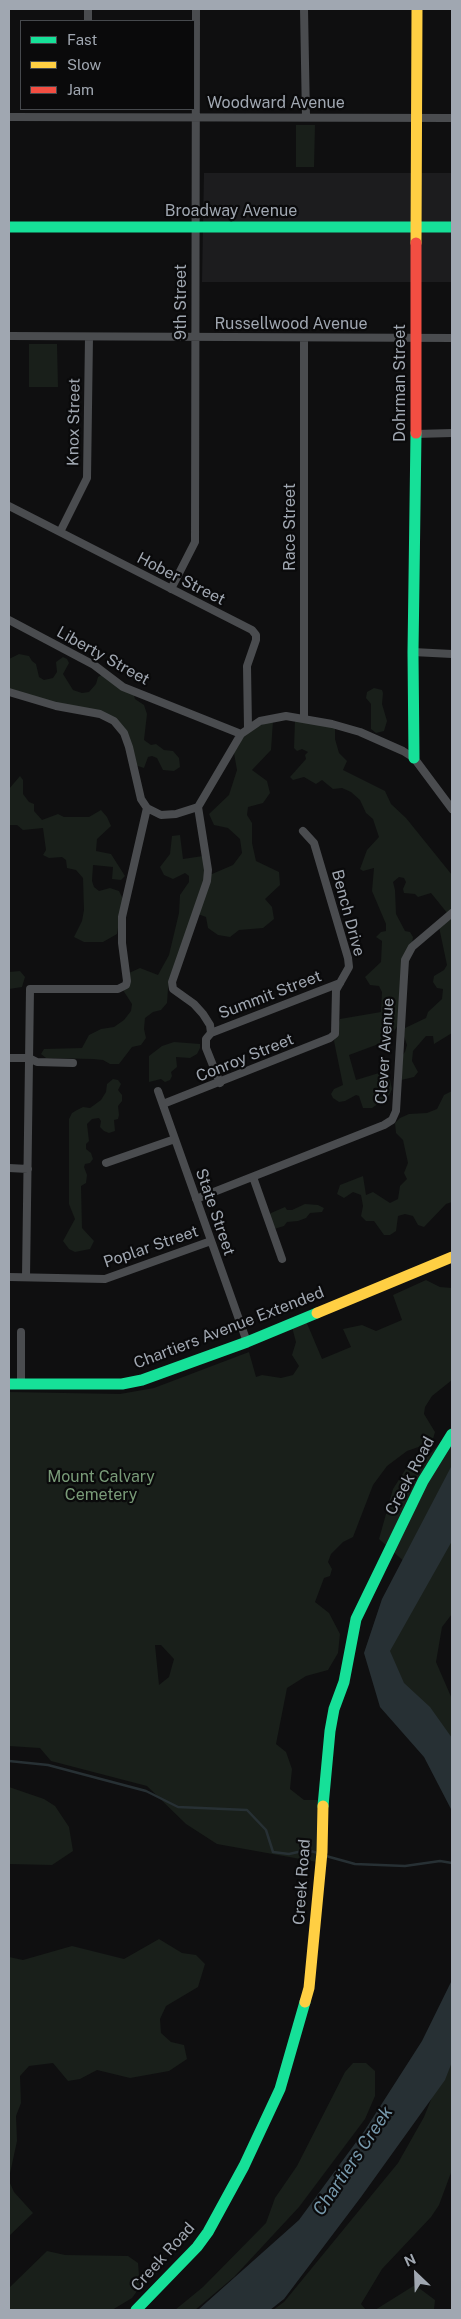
<!DOCTYPE html>
<style>
body{margin:0}
#map{position:relative;width:461px;height:2319px;overflow:hidden;background:#0f0f10;font-family:"Public Sans",sans-serif}
canvas{display:block}
.frame{position:absolute;inset:0;border:10px solid #a0a7b1;pointer-events:none}
.legend{position:absolute;left:20px;top:20px;width:175px;height:90px;box-sizing:border-box;background:#0a0a0b;border:1px solid #46494d;margin:0;padding:6px 9px;list-style:none;font-size:15px;color:#a0a7b1}
.legend li{display:flex;align-items:center;gap:10px;height:25px}
.legend b{width:25px;border:1px solid #46494d}
.north{position:absolute;left:391px;top:2249px;width:50px;height:50px;-webkit-text-stroke:4px #0a0a0b;paint-order:stroke;rotate:336deg;font-size:14px;font-weight:700;line-height:20px;text-align:center;color:#a0a7b1}
.north::after{content:'';display:block;margin:auto;width:18px;height:22px;background:#a0a7b1;clip-path:polygon(50% 0,100% 100%,50% 72%,0 100%)}
</style>
<div id="map">
<canvas width="461" height="2319"></canvas>
<div class="frame"></div>
<ul class="legend">
<li><b style="height:6px;background:#16e098"></b>Fast</li>
<li><b style="height:6px;background:#ffcf43"></b>Slow</li>
<li><b style="height:6px;background:#f24e42"></b>Jam</li>
</ul>
<div class="north">N</div>
</div>
<script>
const ctx = document.querySelector('canvas').getContext('2d');
ctx.lineJoin = 'round';
function fillPath(path, color) {
  ctx.fillStyle = color;
  ctx.fill(path, 'evenodd');
}
function shape(rows) {
  const path = new Path2D();
  for (const r of rows) {
    path.moveTo(r[0], r[1]);
    for (let i = 2; i < r.length; i += 2) path.lineTo(r[i], r[i + 1]);
  }
  return path;
}
function trace(path, color, width, dash) {
  ctx.strokeStyle = color;
  ctx.lineWidth = width;
  ctx.lineCap = dash ? 'butt' : 'round';
  ctx.setLineDash(dash || []);
  ctx.stroke(path);
}
function drawText(font, color, halo, rows, align = 'center') {
  ctx.font = font + ' "Public Sans",sans-serif';
  ctx.lineWidth = 4.5;
  ctx.setLineDash([]);
  ctx.textBaseline = 'middle';
  ctx.strokeStyle = halo;
  ctx.fillStyle = color;
  for (const [text, x, y, turn = 0] of rows) {
    ctx.save();
    ctx.translate(x, y);
    ctx.rotate((+turn || 0) * Math.PI / 180);
    ctx.textAlign = isNaN(turn) ? turn : align;
    if (halo) ctx.strokeText(text, 0, 0);
    ctx.fillText(text, 0, 0);
    ctx.restore();
  }
}
fillPath(shape([
 [204,173,452,173,452,282,202,282]
]), '#1c1c1e');
fillPath(shape([
 [296,125,315,125,314,167,296,167],
 [29,344,57,344,58,387,29,387],
 [19,654,29,656,32,661,36,664,39,677,44,680,53,678,57,672,56,662,63,657,67,659,69,663,63,674,73,690,82,693,89,692,96,684,98,677,103,674,134,695,135,699,144,705,147,714,144,740,151,745,156,744,164,750,173,751,179,758,180,767,174,771,163,770,157,758,152,756,148,757,144,768,135,765,131,749,110,718,9,691,9,659],
 [374,688,382,690,383,693,382,704,387,721,384,731,376,733,371,729,371,704,366,698,367,692],
 [295,720,335,728,335,739,339,753,347,761,343,770,385,791,391,804,406,818,452,875,452,911,448,914,431,893,418,897,415,894,404,893,403,889,406,882,404,878,399,877,393,882,395,890,396,914,405,931,410,932,413,937,399,1024,394,1031,384,1034,384,1042,349,1055,356,1080,379,1073,390,1080,392,1089,389,1096,372,1108,363,1108,359,1096,356,1095,345,1101,339,1102,333,1098,331,1094,334,1089,343,1085,334,1041,340,1019,381,1012,382,992,379,986,370,985,365,977,381,962,382,941,376,937,381,932,386,931,386,924,372,891,374,868,363,871,360,869,367,850,379,837,373,819,366,813,360,800,351,792,342,788,333,789,322,780,316,784,304,777,293,780,290,777,306,759,305,755,308,752,302,749,297,751,294,748],
 [273,721,271,750,252,770,267,781,270,793,263,803,248,807,247,815,252,823,252,843,256,861,279,872,280,885,265,899,272,907,274,919,263,928,239,930,230,937,218,935,208,928,206,917,193,912,168,989,167,1003,161,1010,153,1012,145,1018,144,1029,146,1038,141,1045,132,1047,119,1064,110,1064,103,1060,93,1059,46,1058,41,1054,44,1049,82,1048,89,1035,101,1029,114,1027,124,1020,131,1011,132,1004,121,987,129,973,140,968,158,975,169,955,179,913,180,895,189,882,189,876,185,873,173,879,164,875,160,867,170,854,172,836,180,835,183,859,203,856,206,871,212,874,233,865,242,853,240,839,228,828,214,825,209,814,229,795,237,770,234,753,243,736,258,726],
 [20,776,23,780,23,794,29,802,34,804,34,811,42,820,58,814,64,817,89,817,101,810,107,817,111,826,97,839,96,851,111,854,125,876,121,880,112,879,113,867,93,865,92,881,94,887,99,891,110,888,119,891,123,899,117,934,103,942,84,942,74,937,82,921,84,910,83,878,76,870,67,868,66,860,62,857,49,858,43,855,46,850,43,828,23,830,17,825,9,825,9,789],
 [452,915,452,1033,434,1044,433,1036,426,1036,413,1051,412,1061,418,1072,414,1077,401,1080,401,1057,405,1052,407,1045,404,1036,405,1028,426,1018,428,1012,442,999,443,989,437,988,433,982,434,976,444,970,447,965,439,927],
 [20,971,25,977,22,987,9,989,9,972],
 [174,1042,200,1044,200,1048,197,1054,190,1058,176,1057,177,1067,171,1072,172,1076,170,1080,165,1082,161,1079,149,1082,149,1056,162,1046],
 [113,1079,118,1080,121,1084,118,1090,122,1095,122,1101,118,1106,119,1115,118,1119,114,1120,115,1131,109,1133,104,1131,100,1127,101,1121,99,1118,92,1119,87,1124,89,1141,86,1144,86,1149,91,1153,93,1159,90,1163,85,1164,84,1167,87,1175,86,1183,81,1186,82,1228,94,1241,90,1249,75,1252,69,1249,63,1241,75,1219,69,1204,69,1119,72,1113,77,1110,83,1107,90,1108,101,1100,106,1092,107,1084],
 [452,1091,452,1202,446,1204,424,1227,418,1225,413,1216,405,1214,398,1216,396,1231,390,1235,384,1235,374,1221,366,1221,361,1216,363,1206,361,1195,353,1192,344,1198,337,1194,340,1185,363,1176,366,1195,373,1192,390,1203,398,1199,400,1186,407,1179,404,1173,408,1163,403,1140,396,1133,395,1123,400,1118,409,1114,427,1113,437,1109,444,1095],
 [305,1204,318,1205,324,1208,322,1212,310,1213,306,1218,298,1221,287,1222,284,1226,274,1229,268,1217,271,1213,285,1207,287,1210,292,1210],
 [426,1280,440,1287,452,1288,452,1380,432,1396,425,1407,424,1414,435,1432,433,1439,427,1444,407,1451,387,1466,373,1485,353,1537,343,1542,331,1554,328,1562,332,1569,330,1576,324,1578,315,1602,329,1613,340,1634,338,1653,328,1670,306,1676,287,1688,276,1744,286,1752,292,1769,290,1789,304,1800,320,1800,317,1862,217,1844,186,1824,147,1786,51,1761,40,1748,9,1746,9,1392,120,1394,154,1388,249,1352,256,1377,262,1375,281,1378,293,1375,299,1366,292,1355,296,1342,292,1327,306,1321,322,1359,351,1347,343,1329,362,1325,376,1331,402,1320,393,1295],
 [155,1645,161,1645,174,1659,169,1677,159,1685],
 [452,1430,452,1614,442,1627,436,1662,452,1699,452,1758,386,1658,417,1573,379,1539,393,1489,409,1464,428,1456],
 [9,1787,44,1799,55,1806,69,1827,73,1851,52,1865,9,1864],
 [159,1939,182,1953,196,1955,205,1964,198,1987,166,2006,160,2019,161,2033,171,2042,184,2045,187,2059,169,2071,130,2078,97,2070,80,2079,68,2081,53,2063,29,2066,20,2076,21,2103,16,2116,17,2141,9,2178,9,1957,23,1960,72,1946,124,1959],
 [452,2062,452,2170,439,2205,431,2217,382,2269,361,2304,366,2310,273,2310,284,2302,398,2163,424,2117,439,2080],
 [353,2063,366,2063,375,2071,375,2096,365,2119,299,2207,234,2277,195,2310,175,2310,203,2287,266,2223,275,2198,297,2166,345,2072],
 [9,2181,14,2192,33,2213,9,2236],
 [47,2251,65,2255,128,2256,138,2263,140,2287,132,2298,112,2310,9,2310,9,2288],
 [415,2285,435,2300,434,2310,375,2310]
]), '#191f1a');
fillPath(shape([
 [452,1465,452,1541,390,1651,404,1683,430,1707,452,1738,452,1811,424,1757,380,1707,364,1653,382,1599],
 [452,1980,452,2062,445,2080,361,2197,284,2299,270,2310,198,2310,299,2220,365,2130,422,2041]
]), '#273034');
trace(shape([
 [9,1761,48,1765,146,1791,178,1807,247,1810,266,1830,273,1852,289,1854,307,1850,318,1853],
 [326,1856,355,1864,405,1866,440,1861,452,1863]
]), '#273034', 2.5);
trace(shape([
 [304,9,306,117],
 [88,21,88,9],
 [9,117,452,118],
 [9,336,452,338],
 [416,434,452,433],
 [9,506,252,630,256,635,256,640,247,666,248,728],
 [60,532,87,478,89,337],
 [171,589,195,542,196,9],
 [9,620,94,665,123,687,241,734],
 [413,652,452,654],
 [9,692,56,706,100,714,114,721,124,733,129,747,141,799,147,808,161,815,176,814,198,807,241,734,260,721,286,716,332,724,360,732,403,751,414,758,452,809],
 [304,718,304,338],
 [198,807,208,870,207,881,172,982,173,989,194,1004,203,1014,210,1025,211,1033,206,1039,206,1048,220,1083],
 [211,1033,340,983],
 [9,1058,29,1058,37,1062,73,1063],
 [158,1091,247,1342],
 [163,1104,330,1038,335,1034,336,990,349,967,348,958,314,843,303,831],
 [106,1163,175,1139],
 [9,1168,28,1169],
 [253,1177,282,1259],
 [196,1199,384,1125,392,1120,396,1111,405,960,412,947,452,913],
 [9,1277,105,1279,211,1241],
 [26,1277,30,989,118,989,126,985,127,981,122,943,122,917,147,808],
 [21,1384,21,1332]
]), '#4a4c4f', 8);
trace(shape([
 [9,227,452,227],
 [414,758,413,652,416,433],
 [9,1384,122,1384,142,1380,247,1342,317,1313],
 [323,1806,330,1731,334,1709,344,1682,356,1619,423,1481,452,1434],
 [136,2310,197,2247,208,2232,244,2166,280,2089,305,2002]
]), '#16e098', 11);
trace(shape([
 [416,243,417,9],
 [317,1313,452,1257],
 [305,2002,309,1988,322,1852,323,1806]
]), '#ffcf43', 11);
trace(shape([
 [416,433,416,243]
]), '#f24e42', 11);
drawText('16px', '#a0a7b1', '#0a0a0b', [
 ["Woodward Avenue",276,103],
 ["Broadway Avenue",231,211],
 ["9th Street",181,302,-90],
 ["Russellwood Avenue",291,324],
 ["Dohrman Street",400,383,-90],
 ["Knox Street",74,422,-89],
 ["Race Street",290,527,-90],
 ["Hober Street",181,579,27],
 ["Liberty Street",103,656,29],
 ["Bench Drive",348,913,75],
 ["Summit Street",270,995,-21],
 ["Clever Avenue",385,1051,-86],
 ["Conroy Street",245,1058,-22],
 ["State Street",215,1212,71],
 ["Poplar Street",151,1247,-19],
 ["Chartiers Avenue Extended",229,1328,-21],
 ["Creek Road",410,1476,-62],
 ["Creek Road",302,1882,-86],
 ["Creek Road",163,2257,-48]
]);
drawText('16px', '#799b78', '#0a0a0b', [
 ["Mount Calvary",101,1477],
 ["Cemetery",101,1495]
]);
drawText('italic 18px', '#7799ac', '#0a0a0b', [
 ["Chartiers Creek",353,2161,-56]
]);
</script>
